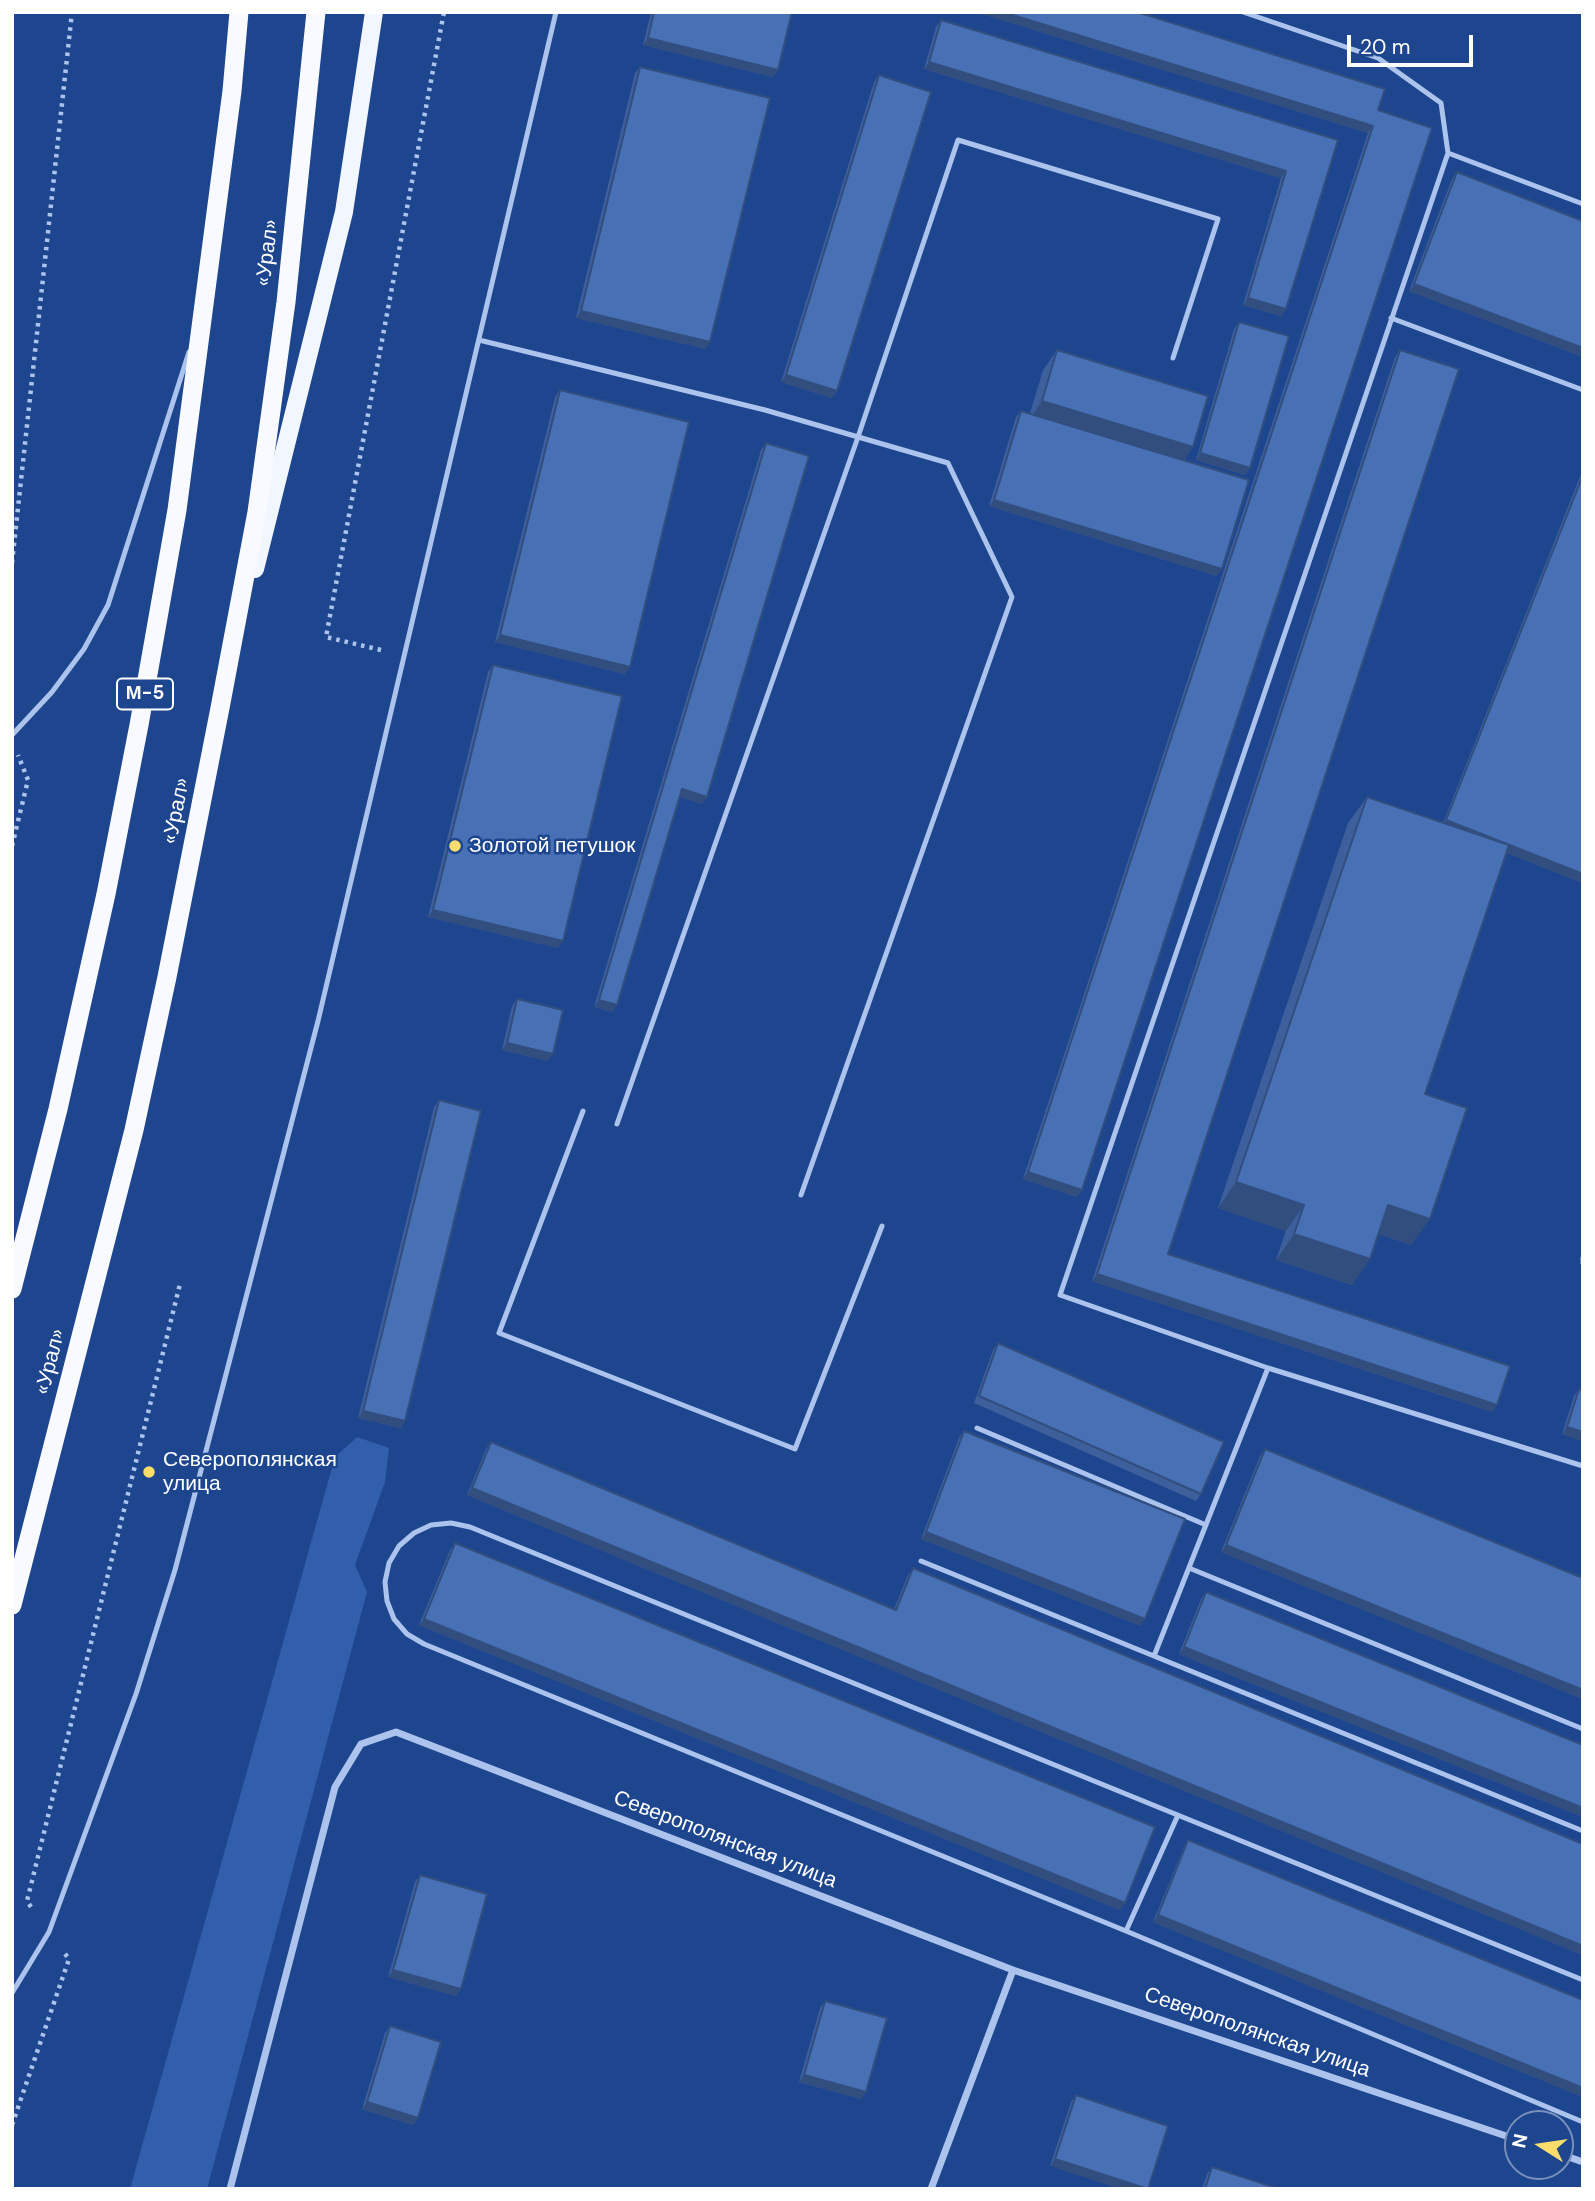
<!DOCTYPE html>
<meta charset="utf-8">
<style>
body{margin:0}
#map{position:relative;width:1595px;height:2201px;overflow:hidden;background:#1e468e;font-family:"DM Sans",sans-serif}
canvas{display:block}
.frame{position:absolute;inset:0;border:14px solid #fff;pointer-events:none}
.north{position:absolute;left:1504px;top:2110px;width:70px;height:70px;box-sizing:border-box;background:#1e468e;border:2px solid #7890bb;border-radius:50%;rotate:282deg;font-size:19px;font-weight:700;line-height:28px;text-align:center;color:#fff}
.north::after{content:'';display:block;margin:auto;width:24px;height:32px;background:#fbdd6c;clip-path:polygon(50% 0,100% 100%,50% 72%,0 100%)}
.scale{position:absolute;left:1347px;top:35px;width:126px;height:32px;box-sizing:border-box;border:4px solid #fff;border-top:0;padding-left:9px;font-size:21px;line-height:24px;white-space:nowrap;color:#fff;-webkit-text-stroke:5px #1e468e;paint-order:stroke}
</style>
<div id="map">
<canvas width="1595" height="2201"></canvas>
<div class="frame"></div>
<div class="north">N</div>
<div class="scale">20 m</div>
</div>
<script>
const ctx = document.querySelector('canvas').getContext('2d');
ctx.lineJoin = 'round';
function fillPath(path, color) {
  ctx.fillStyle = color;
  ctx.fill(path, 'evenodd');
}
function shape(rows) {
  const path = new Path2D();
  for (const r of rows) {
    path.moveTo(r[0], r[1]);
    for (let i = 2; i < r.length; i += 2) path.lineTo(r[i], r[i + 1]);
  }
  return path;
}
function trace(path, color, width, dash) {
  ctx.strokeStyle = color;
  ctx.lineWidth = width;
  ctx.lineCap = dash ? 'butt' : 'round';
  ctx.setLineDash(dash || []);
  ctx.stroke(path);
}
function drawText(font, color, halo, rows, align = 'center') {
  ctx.font = font + ' "DM Sans",sans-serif';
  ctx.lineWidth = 5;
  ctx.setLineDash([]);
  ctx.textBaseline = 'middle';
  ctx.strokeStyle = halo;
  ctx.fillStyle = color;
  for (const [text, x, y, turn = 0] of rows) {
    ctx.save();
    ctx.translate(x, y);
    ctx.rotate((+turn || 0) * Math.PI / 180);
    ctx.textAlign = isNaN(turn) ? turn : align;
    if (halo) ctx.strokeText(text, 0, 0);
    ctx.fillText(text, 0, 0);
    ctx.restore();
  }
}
fillPath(shape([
 [357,1437,389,1448,385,1482,355,1565,367,1592,207,2189,130,2189,335,1457]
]), '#325fab');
trace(shape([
 [12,563,72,12],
 [381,650,326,637,444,12],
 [12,846,28,780,18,755],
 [31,1907,27,1901,180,1284],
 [12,2125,69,1959,63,1951]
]), '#acc4ed', 4.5, [3.5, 5]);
trace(shape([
 [1243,12,1378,58,1441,103,1448,153],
 [1583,204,1448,153,1060,1295,1268,1368,1583,1466],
 [1391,318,1583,390],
 [479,340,765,410,948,463,1012,597,801,1195],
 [12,735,52,692,84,649,108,605,189,352],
 [583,1111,499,1333,795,1449,882,1226],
 [617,1124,858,437,958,140,1218,219,1173,358],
 [1583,1258,1583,1263],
 [977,1428,1206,1525],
 [921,1561,1583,1831],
 [1189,1568,1583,1729],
 [1154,1656,1268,1368],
 [1126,1931,1178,1815],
 [1583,1980,470,1527,451,1523,431,1525,414,1533,399,1546,389,1563,385,1582,387,1601,394,1619,407,1634,424,1644,1126,1931,1583,2122],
 [12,1993,49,1932,136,1694,175,1570,318,1021,556,12]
]), '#acc4ed', 5);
trace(shape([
 [1560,2154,1583,2162],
 [230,2189,335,1787,361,1744,396,1732,1013,1970,1518,2140],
 [931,2189,1013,1970]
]), '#acc4ed', 7);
trace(shape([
 [255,569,344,212,374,12]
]), '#f2f6ff', 18);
trace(shape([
 [12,1289,58,1109,106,894,139,725,177,510,232,91,239,12],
 [12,1605,134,1130,167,977,220,708,257,512,286,302,316,12]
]), '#f8faff', 19);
fillPath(shape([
 [651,12,792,12,773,77,643,45],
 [976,12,1137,12,1378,110,1077,1197,1023,1179,1368,133],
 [941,20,1338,140,1286,309,1281,316,1243,305,1281,178,924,69,936,27],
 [640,67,706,349,576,318,635,73],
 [879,75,837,391,832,398,781,382,874,82],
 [1457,172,1583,221,1583,357,1409,291,1452,179],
 [1239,322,1250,468,1245,475,1196,460,1234,329],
 [1057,350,1193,447,1184,460,1217,576,989,506,1016,417,1021,411,1030,413,1043,370],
 [1400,350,1168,1254,1497,1405,1492,1412,1092,1281,1395,357],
 [560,390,625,674,495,642,555,397],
 [766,443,707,797,702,804,680,797,612,1012,594,1007,761,450],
 [1583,469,1583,883,1507,853,1425,1094,1411,1245,1379,1234,1352,1285,1276,1260,1286,1231,1218,1208,1348,823,1367,797,1443,823],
 [493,665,558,948,428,917,488,672],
 [517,999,548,1061,502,1050,512,1006],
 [439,1100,405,1421,401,1428,358,1418,434,1107],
 [998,1343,1201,1494,1196,1501,974,1403,993,1350],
 [1579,1389,1583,1391,1583,1441,1562,1434,1574,1396],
 [964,1431,1141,1626,921,1539,959,1438],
 [491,1442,894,1609,908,1575,913,1568,1583,1844,1583,1955,467,1495,486,1449],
 [1265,1449,1583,1578,1583,1699,1221,1552,1260,1456],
 [455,1543,1120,1910,419,1625,450,1550],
 [1206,1592,1583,1745,1583,1817,1179,1654,1201,1599],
 [1188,1840,1583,2000,1583,2097,1153,1922,1184,1847],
 [420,1875,461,1989,456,1996,388,1977,415,1882],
 [825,2001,866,2092,861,2099,799,2082,820,2008],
 [390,2026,418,2118,413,2125,362,2109,385,2033],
 [1076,2095,1168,2126,1050,2166,1071,2102],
 [1212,2167,1279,2189,1202,2189,1207,2174]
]), '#3d609c');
fillPath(shape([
 [976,12,1003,12,1373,126,1368,133],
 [648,38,778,70,773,77,643,45],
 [929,62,1286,171,1281,178,924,69],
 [1414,284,1583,348,1583,357,1409,291],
 [1248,298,1286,309,1281,316,1243,305],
 [581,311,710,342,706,349,576,318],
 [786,375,837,391,832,398,781,382],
 [1042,401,1193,447,1179,467,1028,421],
 [1200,453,1250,468,1245,475,1196,460],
 [994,500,1222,569,1217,576,989,506],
 [500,635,630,667,625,674,495,642],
 [682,789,707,797,702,804,677,796],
 [1446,820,1583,874,1583,883,1441,827],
 [433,910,563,941,558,948,428,917],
 [599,1000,617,1005,612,1012,594,1007],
 [507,1043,553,1054,548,1061,502,1050],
 [1028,1172,1082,1190,1077,1197,1023,1179],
 [1236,1182,1304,1205,1286,1231,1218,1208],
 [1388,1205,1430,1219,1411,1245,1370,1231],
 [1294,1234,1370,1259,1352,1285,1276,1260],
 [1097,1274,1497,1405,1492,1412,1092,1281],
 [363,1411,405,1421,401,1428,358,1418],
 [1567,1427,1583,1432,1583,1441,1562,1434],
 [472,1488,1583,1946,1583,1955,467,1495],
 [926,1532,1145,1619,1141,1626,921,1539],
 [1226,1545,1583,1690,1583,1699,1221,1552],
 [424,1619,1125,1903,1120,1910,419,1625],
 [1184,1647,1583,1808,1583,1817,1179,1654],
 [1158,1915,1583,2088,1583,2097,1153,1922],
 [393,1970,461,1989,456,1996,388,1977],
 [804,2075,866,2092,861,2099,799,2082],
 [367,2102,418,2118,413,2125,362,2109],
 [1055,2159,1147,2189,1121,2189,1050,2166]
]), '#324e7f');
const building = shape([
 [654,12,792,12,778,70,648,38,654,12],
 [1003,12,1137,12,1385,89,1378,110,1432,128,1082,1190,1028,1172,1373,126,1003,12],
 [941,20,1338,140,1286,309,1248,298,1286,171,929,62,941,20],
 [640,67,770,98,710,342,581,311,640,67],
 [879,75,931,92,837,391,786,375,879,75],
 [1457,172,1583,221,1583,348,1414,284,1457,172],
 [1239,322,1289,336,1250,468,1200,453,1239,322],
 [1057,350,1208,396,1193,447,1042,401,1057,350],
 [1400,350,1459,369,1168,1254,1510,1366,1497,1405,1097,1274,1400,350],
 [560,390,689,422,630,667,500,635,560,390],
 [1021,411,1249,480,1222,569,994,500,1021,411],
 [766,443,809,456,707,797,682,789,617,1005,599,1000,766,443],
 [1583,475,1583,874,1446,820,1583,475],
 [493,665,622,696,563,941,433,910,493,665],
 [1367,797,1509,845,1425,1094,1467,1108,1430,1219,1388,1205,1370,1259,1294,1234,1304,1205,1236,1182,1367,797],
 [517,999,563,1010,553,1054,507,1043,517,999],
 [439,1100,481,1111,405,1421,363,1411,439,1100],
 [998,1343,1224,1442,1201,1494,979,1396,998,1343],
 [1579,1389,1583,1391,1583,1432,1567,1427,1579,1389],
 [964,1431,1185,1519,1145,1619,926,1532,964,1431],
 [491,1442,896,1610,913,1568,1583,1844,1583,1946,472,1488,491,1442],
 [1265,1449,1583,1578,1583,1690,1226,1545,1265,1449],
 [455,1543,1155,1827,1125,1903,424,1619,455,1543],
 [1206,1592,1583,1745,1583,1808,1184,1647,1206,1592],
 [1188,1840,1583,2000,1583,2088,1158,1915,1188,1840],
 [420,1875,487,1894,461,1989,393,1970,420,1875],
 [825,2001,887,2018,866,2092,804,2075,825,2001],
 [390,2026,441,2042,418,2118,367,2102,390,2026],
 [1076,2095,1168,2126,1148,2189,1055,2159,1076,2095],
 [1212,2167,1279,2189,1205,2189,1212,2167]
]);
fillPath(building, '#4770b5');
trace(building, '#324e7f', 2);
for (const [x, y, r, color] of [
 [455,846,7,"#fbdd6c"],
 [149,1472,7,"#fbdd6c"]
]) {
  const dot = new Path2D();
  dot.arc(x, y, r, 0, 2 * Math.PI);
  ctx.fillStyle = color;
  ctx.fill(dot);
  trace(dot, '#1e468e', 2.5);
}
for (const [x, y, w] of [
 [145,694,56]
]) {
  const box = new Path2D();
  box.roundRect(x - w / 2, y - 15.5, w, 31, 5);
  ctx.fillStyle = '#1e468e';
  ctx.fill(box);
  trace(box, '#fff', 2);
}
drawText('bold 19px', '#fff', null, [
 ["М-5",145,694]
]);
drawText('21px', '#fff', '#1e468e', [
 ["«Урал»",268,253,-83],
 ["«Урал»",177,811,-79],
 ["«Урал»",51,1362,-76],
 ["Северополянская улица",725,1840,21],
 ["Северополянская улица",1257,2033,19]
]);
drawText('21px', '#fff', '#1e468e', [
 ["Золотой петушок",469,846],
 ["Северополянская",163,1460],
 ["улица",163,1484]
], 'left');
</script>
